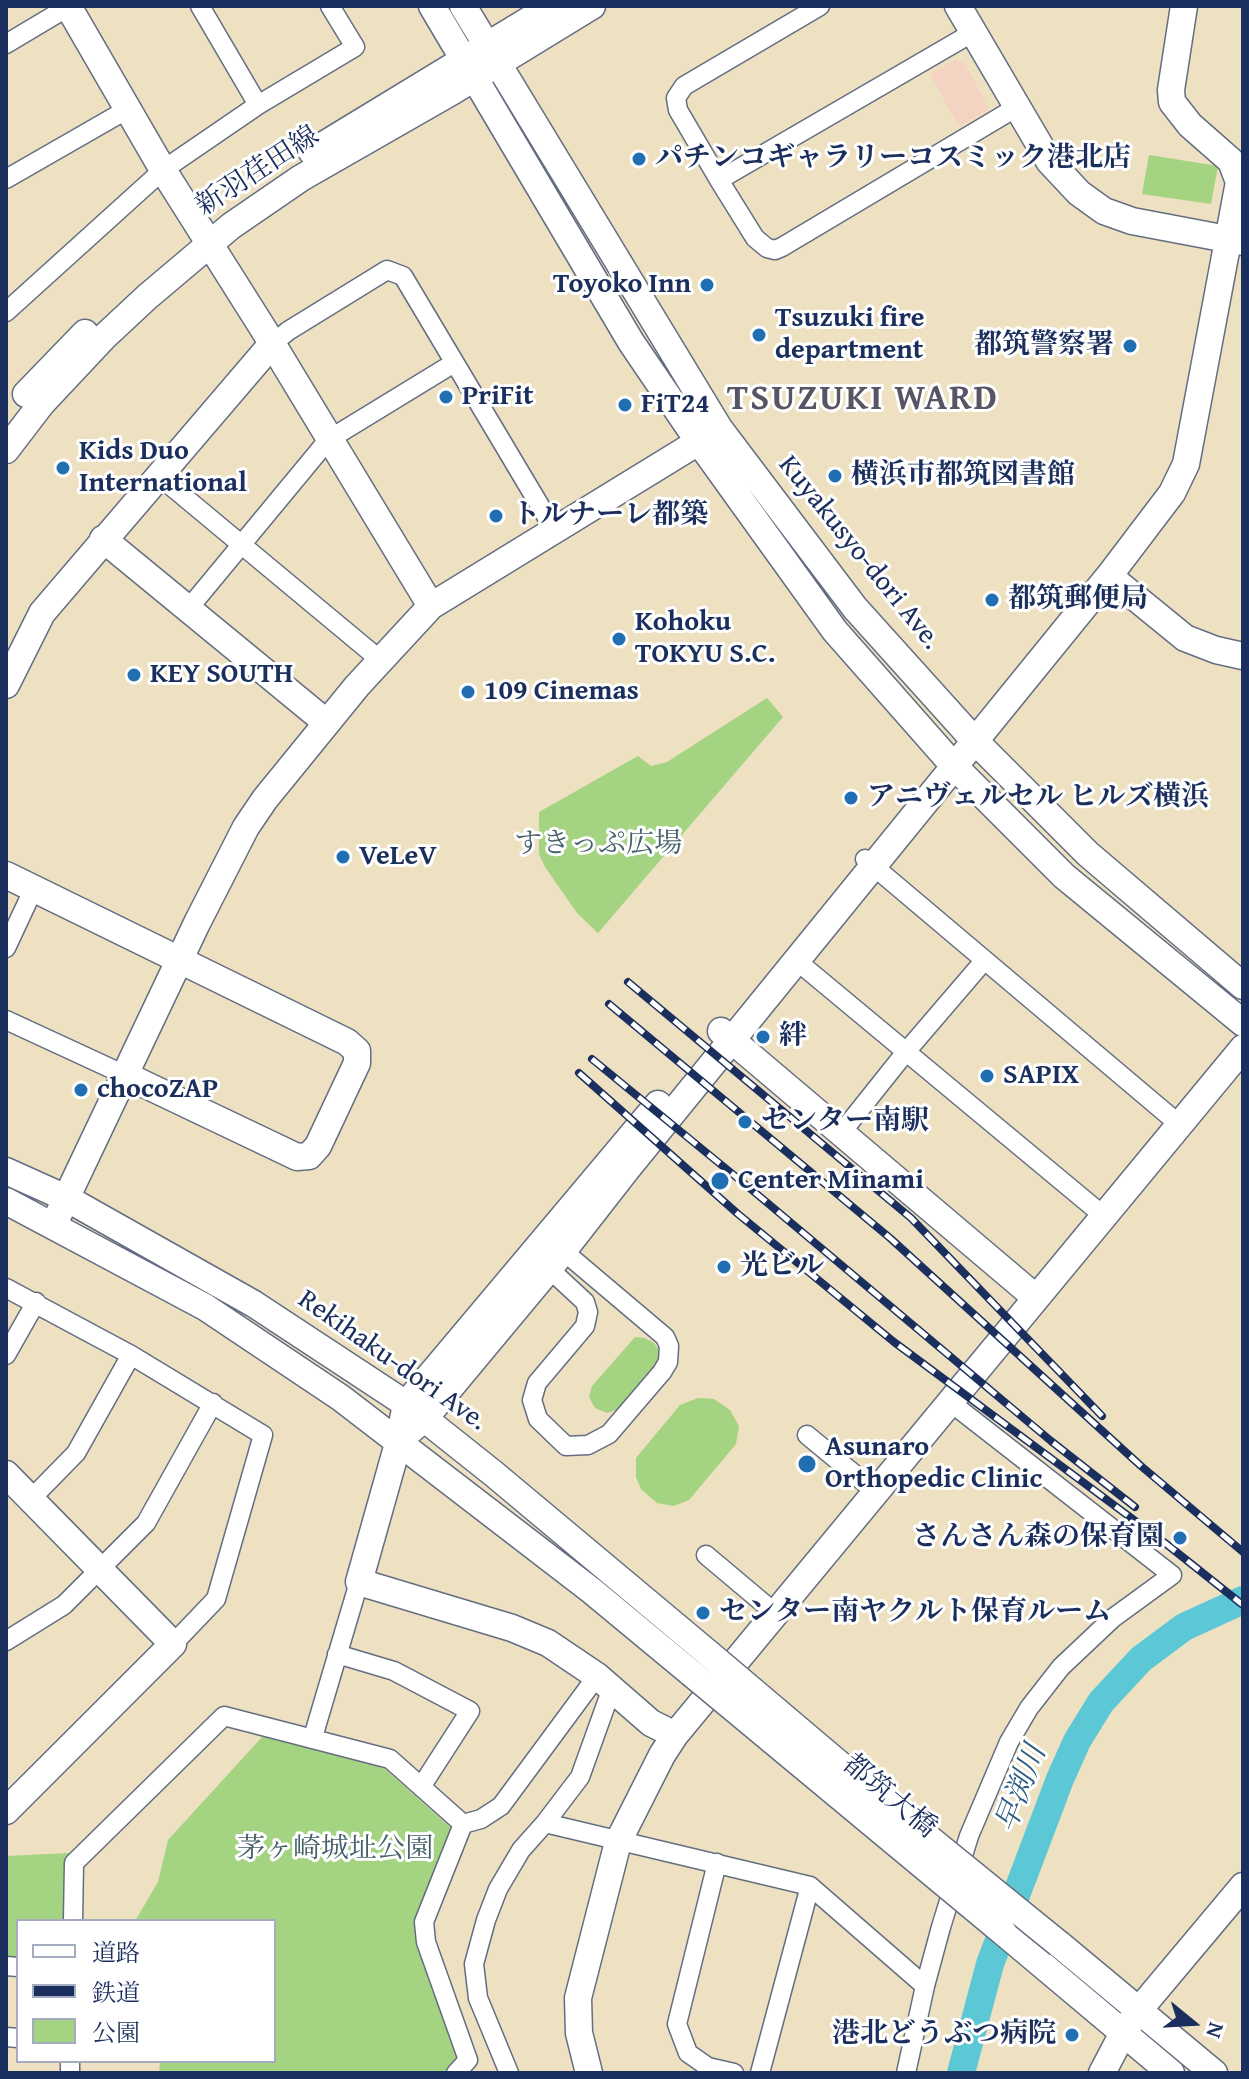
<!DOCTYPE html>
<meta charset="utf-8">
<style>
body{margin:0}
#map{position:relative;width:1249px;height:2079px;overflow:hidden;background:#ede1c1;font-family:"Gentium Book Plus","Noto Serif JP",serif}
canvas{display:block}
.frame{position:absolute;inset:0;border:8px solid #1b2f5e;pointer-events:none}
.legend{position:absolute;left:16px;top:1919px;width:260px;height:144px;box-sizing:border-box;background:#fff;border:2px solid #a4acbf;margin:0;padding:10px 14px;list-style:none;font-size:24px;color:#1b2f5e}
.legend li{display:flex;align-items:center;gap:16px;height:40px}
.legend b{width:40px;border:2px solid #a4acbf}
.north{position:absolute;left:1153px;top:1983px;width:80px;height:80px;-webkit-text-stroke:6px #fff;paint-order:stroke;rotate:108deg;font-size:22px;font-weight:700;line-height:32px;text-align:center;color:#1b2f5e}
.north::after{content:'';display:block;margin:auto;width:28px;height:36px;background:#1b2f5e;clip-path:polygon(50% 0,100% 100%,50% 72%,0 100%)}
</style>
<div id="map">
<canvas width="1249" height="2079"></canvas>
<div class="frame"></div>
<ul class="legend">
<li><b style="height:10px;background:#fff"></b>道路</li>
<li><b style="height:10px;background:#1b2f5e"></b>鉄道</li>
<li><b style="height:22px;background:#a4d382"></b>公園</li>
</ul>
<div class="north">N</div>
</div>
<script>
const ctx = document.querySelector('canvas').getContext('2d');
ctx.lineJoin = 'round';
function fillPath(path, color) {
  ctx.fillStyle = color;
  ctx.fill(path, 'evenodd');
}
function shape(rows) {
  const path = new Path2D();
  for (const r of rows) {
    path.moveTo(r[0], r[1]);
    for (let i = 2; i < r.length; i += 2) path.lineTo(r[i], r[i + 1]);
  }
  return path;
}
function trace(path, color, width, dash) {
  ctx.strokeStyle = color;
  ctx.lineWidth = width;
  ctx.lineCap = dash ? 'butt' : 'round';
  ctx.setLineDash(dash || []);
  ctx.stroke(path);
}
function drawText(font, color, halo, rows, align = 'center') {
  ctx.font = font + ' "Gentium Book Plus","Noto Serif JP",serif';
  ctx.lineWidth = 6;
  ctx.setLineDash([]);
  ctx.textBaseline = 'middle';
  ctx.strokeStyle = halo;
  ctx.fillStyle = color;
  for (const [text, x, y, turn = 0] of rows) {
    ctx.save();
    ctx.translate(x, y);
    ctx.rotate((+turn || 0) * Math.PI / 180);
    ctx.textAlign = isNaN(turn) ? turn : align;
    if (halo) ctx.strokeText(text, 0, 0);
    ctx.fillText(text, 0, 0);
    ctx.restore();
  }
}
fillPath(shape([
 [955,60,965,63,989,109,959,127,930,74]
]), '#f5d3c2');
fillPath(shape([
 [1149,155,1218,166,1211,204,1142,194],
 [767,698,783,717,598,933,577,913,545,867,539,854,539,812,638,756,651,766,667,762],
 [635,1337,645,1338,654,1343,660,1351,658,1365,619,1409,607,1413,595,1408,589,1397,592,1386],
 [698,1398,714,1399,730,1410,739,1426,736,1444,689,1500,674,1506,657,1503,641,1489,636,1477,636,1458,680,1405],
 [263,1736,355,1758,385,1769,451,1828,416,1920,417,1943,458,2055,446,2073,159,2073,160,2061,274,2061,274,1921,135,1921,158,1882,168,1840],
 [69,1853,67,1921,18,1921,18,1961,6,1961,6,1856]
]), '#a4d382');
trace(shape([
 [961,2073,990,1964,1060,1779,1077,1741,1101,1702,1141,1659,1184,1627,1243,1600]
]), '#5cc7d5', 28);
const street = shape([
 [200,6,258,105],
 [820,6,684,86,676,98,678,110,719,180,755,238,767,248,775,250,782,247,1017,107],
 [6,44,68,7],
 [6,179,128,109],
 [719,180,972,33],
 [6,312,163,170,258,105,355,47,330,6],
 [272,344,288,331,387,270,403,276,555,531],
 [159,476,379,659],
 [189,608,328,440,454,363],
 [865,859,1180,1125],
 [6,948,34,888],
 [797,961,1105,1217],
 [6,1020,125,1075],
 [842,1132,905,1053,983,962],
 [543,1263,585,1302,588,1312,585,1326,537,1383,532,1400,538,1419,566,1446,588,1445,609,1434,662,1372,668,1362,669,1346,665,1337,555,1244],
 [6,1288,131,1355,263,1435,216,1599,173,1644],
 [6,1355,36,1302],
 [807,1435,876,1492],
 [31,1499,76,1453,131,1355],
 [706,1555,775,1613],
 [6,1641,64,1605,146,1523,213,1403],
 [337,1654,394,1671,470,1711,421,1787],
 [313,1737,359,1582],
 [545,1823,580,1777,612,1688],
 [717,1863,677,2024,688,2053,708,2067,734,2073],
 [73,1921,74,1863,224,1716,390,1759,463,1824,481,1819,501,1806,597,1676],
 [6,1966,18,1967],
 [6,2037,18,2038],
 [70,2073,70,2061],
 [456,2073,468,2060,426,1942,424,1922,463,1824],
 [509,2073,478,1998,474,1964,486,1920,498,1889,521,1850,545,1823,810,1886,925,1986],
 [760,2073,810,1886],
 [906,2073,925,1986,941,1927,969,1836,1009,1742,1029,1708,1061,1667,1113,1618,1172,1575,950,1402]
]);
const secondary = shape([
 [68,6,163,170,264,330,431,606],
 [432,6,631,342,699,442,835,631,954,766,1064,876,1243,1023],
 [463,6,719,428,855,608,974,740,1088,854,1243,986],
 [958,6,1049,161,1079,193,1104,211,1132,221,1243,242],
 [312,152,552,6],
 [26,394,85,333],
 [6,450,42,403,103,338,147,297,231,226,301,178,453,91,592,6],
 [103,539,327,723],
 [1109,576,1185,638,1216,650,1243,656],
 [6,685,42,613,272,344],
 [6,875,347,1042,357,1051,357,1063,318,1146,309,1156,297,1157,125,1075],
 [721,1031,1035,1297],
 [658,1104,406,1404,399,1440,359,1582,512,1628,548,1643,597,1676,651,1723,675,1735],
 [6,1171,66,1198,254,1304,406,1404,494,1474,708,1653],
 [6,1201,205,1307,341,1398,592,1591,691,1673],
 [53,1226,197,923,246,827,265,799,357,686,431,606,713,433],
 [399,1440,425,1418,549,1269,627,1169,1109,576,1172,493,1186,464,1239,182,1231,161,1190,125,1172,102,1171,90,1184,6],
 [6,1474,173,1644,6,1811],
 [1003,1932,1171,2073],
 [1059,1944,1214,2073],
 [589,2073,579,2033,578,1998,618,1842,662,1755,675,1735,1243,1048],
 [1102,2073,1123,2033,1139,2010,1243,1886]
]);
trace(street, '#646d81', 21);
trace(secondary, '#646d81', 29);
trace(street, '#fff', 18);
trace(secondary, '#fff', 26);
const rail = shape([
 [628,982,911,1218,1102,1416],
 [609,1004,890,1238,1141,1466,1243,1552],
 [592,1059,752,1190,1051,1441,1135,1507],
 [579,1073,738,1214,894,1342,1165,1543,1243,1605]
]);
trace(rail, '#1b2f5e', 8);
trace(rail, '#fff', 5, [15]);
const secondaryBridge = shape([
 [708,1653,884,1802,1059,1944],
 [691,1673,1003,1932]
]);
trace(secondaryBridge, '#646d81', 29, []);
trace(secondaryBridge, '#fff', 26);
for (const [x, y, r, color] of [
 [639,159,8,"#1f6fb2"],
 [707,285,8,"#1f6fb2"],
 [759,335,8,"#1f6fb2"],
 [1130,346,8,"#1f6fb2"],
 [446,397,8,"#1f6fb2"],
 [625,405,8,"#1f6fb2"],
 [63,468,8,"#1f6fb2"],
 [835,476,8,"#1f6fb2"],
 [496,516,8,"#1f6fb2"],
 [992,600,8,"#1f6fb2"],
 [619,639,8,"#1f6fb2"],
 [134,675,8,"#1f6fb2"],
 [468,692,8,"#1f6fb2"],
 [851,798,8,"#1f6fb2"],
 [343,857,8,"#1f6fb2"],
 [763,1037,8,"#1f6fb2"],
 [987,1076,8,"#1f6fb2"],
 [81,1090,8,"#1f6fb2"],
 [745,1122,8,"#1f6fb2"],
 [720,1181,10,"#1f6fb2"],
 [724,1267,8,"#1f6fb2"],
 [807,1464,10,"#1f6fb2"],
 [1180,1538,8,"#1f6fb2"],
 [703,1613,8,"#1f6fb2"],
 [1072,2035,8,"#1f6fb2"]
]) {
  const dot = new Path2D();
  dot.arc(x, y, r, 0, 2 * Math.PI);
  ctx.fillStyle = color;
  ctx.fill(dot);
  trace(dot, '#fff', 3);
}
drawText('bold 28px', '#1b2f5e', '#fff', [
 ["パチンコギャラリーコスミック港北店",655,159],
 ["Toyoko Inn",691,285,"right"],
 ["Tsuzuki fire",775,319],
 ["department",775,351],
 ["都筑警察署",1114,346,"right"],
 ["PriFit",462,397],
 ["FiT24",641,405],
 ["Kids Duo",79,452],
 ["International",79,484],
 ["横浜市都筑図書館",851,476],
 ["トルナーレ都築",512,516],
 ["都筑郵便局",1008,600],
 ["Kohoku",635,623],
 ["TOKYU S.C.",635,655],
 ["KEY SOUTH",150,675],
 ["109 Cinemas",484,692],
 ["アニヴェルセル ヒルズ横浜",867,798],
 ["VeLeV",359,857],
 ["絆",779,1037],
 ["SAPIX",1003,1076],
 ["chocoZAP",97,1090],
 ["センター南駅",761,1122],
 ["Center Minami",738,1181],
 ["光ビル",740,1267],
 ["Asunaro",825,1448],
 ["Orthopedic Clinic",825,1480],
 ["さんさん森の保育園",1164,1538,"right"],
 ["センター南ヤクルト保育ルーム",719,1613],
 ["港北どうぶつ病院",1056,2035,"right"]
], 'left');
drawText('28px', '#1b2f5e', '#fff', [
 ["新羽荏田線",258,172,-33],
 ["Kuyakusyo-dori Ave.",859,553,51],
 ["Rekihaku-dori Ave.",392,1361,35],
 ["都筑大橋",889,1797,40]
]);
drawText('28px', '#446069', '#fff', [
 ["すきっぷ広場",598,845],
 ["茅ヶ崎城址公園",335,1850]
]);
drawText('italic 30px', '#2e5d82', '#fff', [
 ["早渕川",1022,1789,-69]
]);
ctx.letterSpacing = '2px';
drawText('bold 36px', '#575564', '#fff', [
 ["TSUZUKI WARD",863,400]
]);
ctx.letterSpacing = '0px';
</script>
